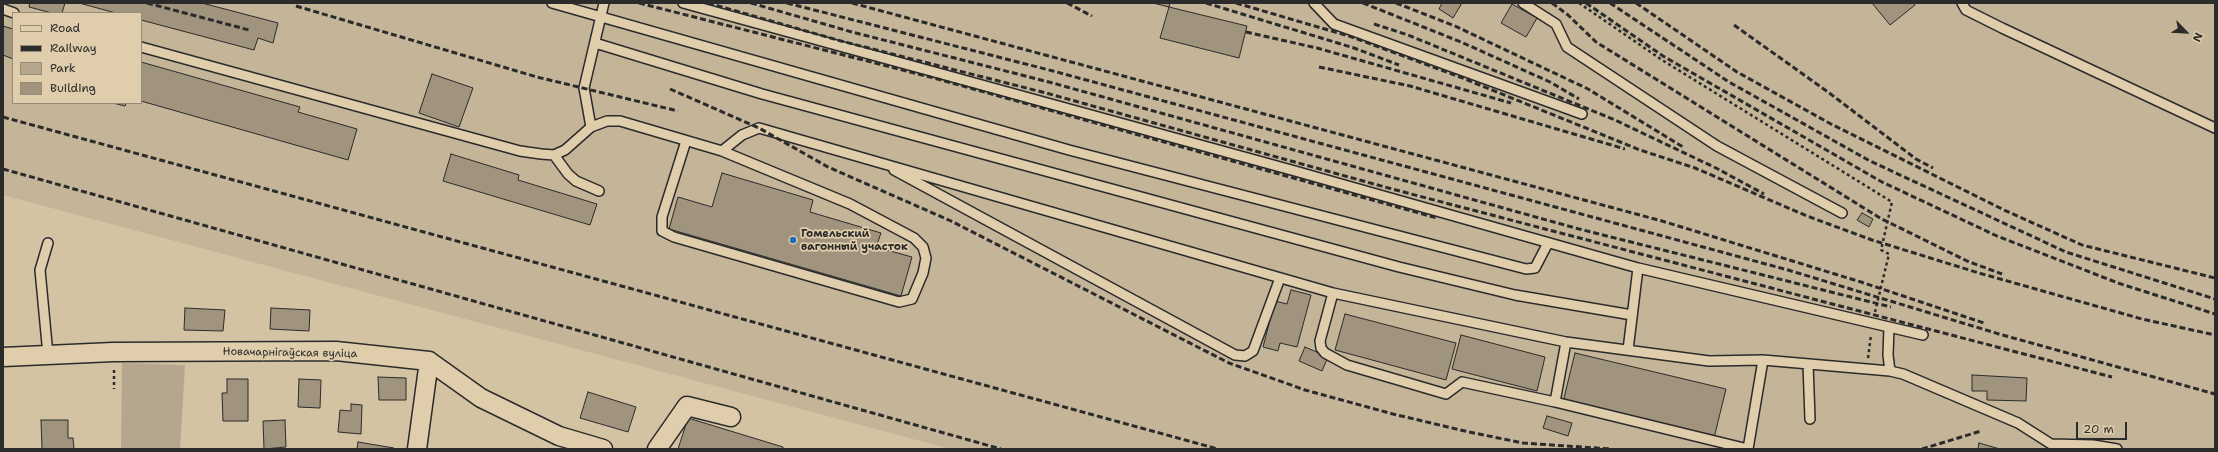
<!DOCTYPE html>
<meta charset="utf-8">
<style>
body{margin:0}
#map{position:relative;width:2218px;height:452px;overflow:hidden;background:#d4c3a3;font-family:"Shantell Sans",sans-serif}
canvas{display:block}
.frame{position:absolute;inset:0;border:4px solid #2b2b2b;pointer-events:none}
.legend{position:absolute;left:12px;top:12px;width:130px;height:92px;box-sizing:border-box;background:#dfcdab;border:1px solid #978c78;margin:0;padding:5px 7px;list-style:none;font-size:12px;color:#2b2b2b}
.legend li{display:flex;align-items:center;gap:8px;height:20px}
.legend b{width:20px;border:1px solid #978c78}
.north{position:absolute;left:2166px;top:12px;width:40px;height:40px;-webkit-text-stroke:3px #dfcdab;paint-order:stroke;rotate:114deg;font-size:11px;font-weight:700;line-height:16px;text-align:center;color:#2b2b2b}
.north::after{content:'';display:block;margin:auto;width:14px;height:18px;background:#2b2b2b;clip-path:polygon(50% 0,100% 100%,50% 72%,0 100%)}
.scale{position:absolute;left:2076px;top:422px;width:51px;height:18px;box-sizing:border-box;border:2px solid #2b2b2b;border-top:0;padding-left:5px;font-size:12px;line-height:14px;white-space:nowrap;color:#2b2b2b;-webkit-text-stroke:3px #dfcdab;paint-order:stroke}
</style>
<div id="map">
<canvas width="2218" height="452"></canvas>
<div class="frame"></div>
<ul class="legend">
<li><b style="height:5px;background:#dfcdab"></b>Road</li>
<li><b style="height:5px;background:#2b2b2b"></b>Railway</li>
<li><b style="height:11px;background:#b5a78d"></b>Park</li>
<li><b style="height:11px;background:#a0947e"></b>Building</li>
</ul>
<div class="north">N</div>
<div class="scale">20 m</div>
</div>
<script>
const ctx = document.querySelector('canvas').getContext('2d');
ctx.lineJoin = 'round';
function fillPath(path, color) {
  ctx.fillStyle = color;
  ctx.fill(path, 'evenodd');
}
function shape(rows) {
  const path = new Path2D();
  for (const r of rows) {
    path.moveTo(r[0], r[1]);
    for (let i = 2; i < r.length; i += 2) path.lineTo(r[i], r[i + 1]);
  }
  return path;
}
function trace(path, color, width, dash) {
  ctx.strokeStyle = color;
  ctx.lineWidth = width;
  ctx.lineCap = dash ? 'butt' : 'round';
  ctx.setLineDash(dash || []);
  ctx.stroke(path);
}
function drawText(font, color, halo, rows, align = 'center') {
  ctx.font = font + ' "Shantell Sans",sans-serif';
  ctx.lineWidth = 3.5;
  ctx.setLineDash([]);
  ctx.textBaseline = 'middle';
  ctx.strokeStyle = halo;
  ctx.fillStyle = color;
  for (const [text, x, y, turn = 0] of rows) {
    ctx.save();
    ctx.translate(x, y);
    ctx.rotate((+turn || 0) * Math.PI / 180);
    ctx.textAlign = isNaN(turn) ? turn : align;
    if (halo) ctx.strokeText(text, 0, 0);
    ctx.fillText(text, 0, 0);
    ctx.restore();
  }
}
fillPath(shape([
 [3,3,2215,3,2215,449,950,449,3,195],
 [13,13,141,13,141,103,13,103]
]), '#c4b598');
fillPath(shape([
 [122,363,185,365,180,449,121,449]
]), '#b5a78d');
const building = shape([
 [30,3,65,3,62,13,52,13,29,7,30,3],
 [79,3,202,3,278,23,273,43,258,38,254,50,141,20,141,13,116,13,79,3],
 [1153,3,1170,3,1169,7,1153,3],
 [1442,3,1462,3,1453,18,1439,9,1442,3],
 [1872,3,1914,3,1915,5,1890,25,1872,3],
 [1512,4,1537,18,1526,37,1501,23,1512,4],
 [1169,7,1247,26,1239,58,1160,38,1169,7],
 [3,26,13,29,13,59,3,55,3,26],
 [141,62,300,107,298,112,357,129,348,160,141,101,141,62],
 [432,74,473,88,459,127,419,113,432,74],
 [113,103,126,103,125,106,113,103],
 [451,154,519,175,518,180,597,204,590,225,443,181,451,154],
 [722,173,813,200,810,212,881,233,876,247,912,257,901,296,669,229,678,197,712,207,722,173],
 [1862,213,1873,219,1869,227,1857,220,1862,213],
 [1291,290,1311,295,1297,347,1280,343,1278,351,1263,347,1275,301,1287,304,1291,290],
 [185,308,225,310,223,331,184,330,185,308],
 [271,308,310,310,309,331,270,329,271,308],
 [1345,314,1456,343,1446,380,1335,350,1345,314],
 [1461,335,1545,357,1537,391,1452,369,1461,335],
 [1305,347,1328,357,1322,371,1299,361,1305,347],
 [1575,353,1726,389,1714,438,1563,402,1575,353],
 [1972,375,2027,378,2026,401,1987,400,1987,391,1972,391,1972,375],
 [378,377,406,378,406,400,379,400,378,377],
 [227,379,248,379,248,421,223,421,222,393,227,393,227,379],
 [299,379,321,380,320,408,298,407,299,379],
 [588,392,636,407,628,432,580,418,588,392],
 [351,404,362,405,361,434,338,432,340,410,351,411,351,404],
 [1547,416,1572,423,1568,436,1543,428,1547,416],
 [688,418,783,447,783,449,678,449,688,418],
 [41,420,68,420,68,438,73,438,74,449,42,449,41,420],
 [285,420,286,447,264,449,263,421,285,420],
 [358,442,394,448,394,449,357,449,358,442],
 [1979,443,2000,449,1978,449,1979,443]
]);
fillPath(building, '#a0947e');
trace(building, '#2b2b2b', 1);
const lane = shape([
 [552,3,1069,150,1526,269,1535,268,1548,243],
 [683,3,1295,171,1638,268],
 [1314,3,1334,24,1582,114],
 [1523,3,1556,24,1567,47,1717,146,1842,213],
 [1962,3,1966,10,2002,28,2215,128],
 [3,9,14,13],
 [595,43,762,94,1399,267,1515,295,1632,315],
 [141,47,520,151,541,154,554,155,565,150,591,127,607,121,620,121,722,151,742,135,759,128,1333,293,1566,342,1709,361,1763,360,1890,371,1903,374,2018,423,2051,444,2093,445,2117,449],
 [591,127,584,88,604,3],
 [686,141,662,217,662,231,674,237,899,302,912,299,923,273,926,258,923,247,914,238,850,204,722,151],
 [554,155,568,174,576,181,599,191],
 [894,170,1235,355,1245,356,1253,351,1280,278],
 [1333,293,1320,341,1321,348,1325,353,1347,365,1446,394,1462,382,1555,402,1748,449,1763,360],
 [1889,327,1888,355,1890,371],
 [1628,350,1638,268,1923,335],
 [48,355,40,270,48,243],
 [1808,364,1810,419],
 [1555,402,1566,342]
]);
const street = shape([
 [3,357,113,352,336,351,429,361,481,398,559,436,603,449],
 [417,449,429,361],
 [657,449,687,406,731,417]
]);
trace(lane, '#2b2b2b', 12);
trace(street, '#2b2b2b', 21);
trace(shape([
 [1579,3,1662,60,1892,202,1881,250,1889,254,1875,312],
 [1868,358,1871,335],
 [114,370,114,389]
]), '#2b2b2b', 2.5, [3, 3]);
trace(lane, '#dfcdab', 9);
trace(street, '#dfcdab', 18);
trace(shape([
 [147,3,249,30],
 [639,3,934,78,1437,218],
 [708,3,841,41,1046,93,1392,189,2112,377],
 [751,3,852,32,1049,82,1579,229,1891,307],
 [787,3,1053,71,1788,270,1999,334,2215,394],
 [852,3,1662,221,1861,282,1984,323],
 [1067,3,1092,16],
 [1206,3,1354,48,1399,65],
 [1236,3,1352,37,1460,77,1640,150,1695,168,1807,216,1872,240,1979,273,2142,319,2215,335],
 [1363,3,1461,42,1550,82,1579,99],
 [1396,3,1455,26,1588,89,1683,147],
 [1552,3,1568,15,1596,42,1880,218,1967,261,2002,274],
 [1586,3,1663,56,1882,182,1997,236,2118,283,2215,314],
 [1610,3,1729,82,1870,161,2066,252,2215,299],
 [1636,3,1737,72,1831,124,2004,210,2082,245,2215,278],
 [296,6,537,77,678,111],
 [1374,24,1408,35,1615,120,1716,168,1764,194],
 [1734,25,1828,92,1916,159,1933,168],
 [1246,32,1317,48,1511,103],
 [1319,67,1410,86,1625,149],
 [670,89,759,128,828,167,951,221,1229,363,1305,390,1393,414,1469,432,1523,443,1611,449],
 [3,117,1218,449],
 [3,169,1001,449],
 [1922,449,1981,431]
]), '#2b2b2b', 3, [6, 3]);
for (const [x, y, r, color] of [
 [793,240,4,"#1f6fb2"]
]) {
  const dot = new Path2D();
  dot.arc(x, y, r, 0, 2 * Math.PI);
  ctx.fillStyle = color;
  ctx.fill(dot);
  trace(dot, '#dfcdab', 1.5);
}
drawText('bold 11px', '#2b2b2b', '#dfcdab', [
 ["Гомельский",801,234],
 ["вагонный участок",801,247]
], 'left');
drawText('11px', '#2b2b2b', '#dfcdab', [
 ["Новачарнігаўская вуліца",290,353,1]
]);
</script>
